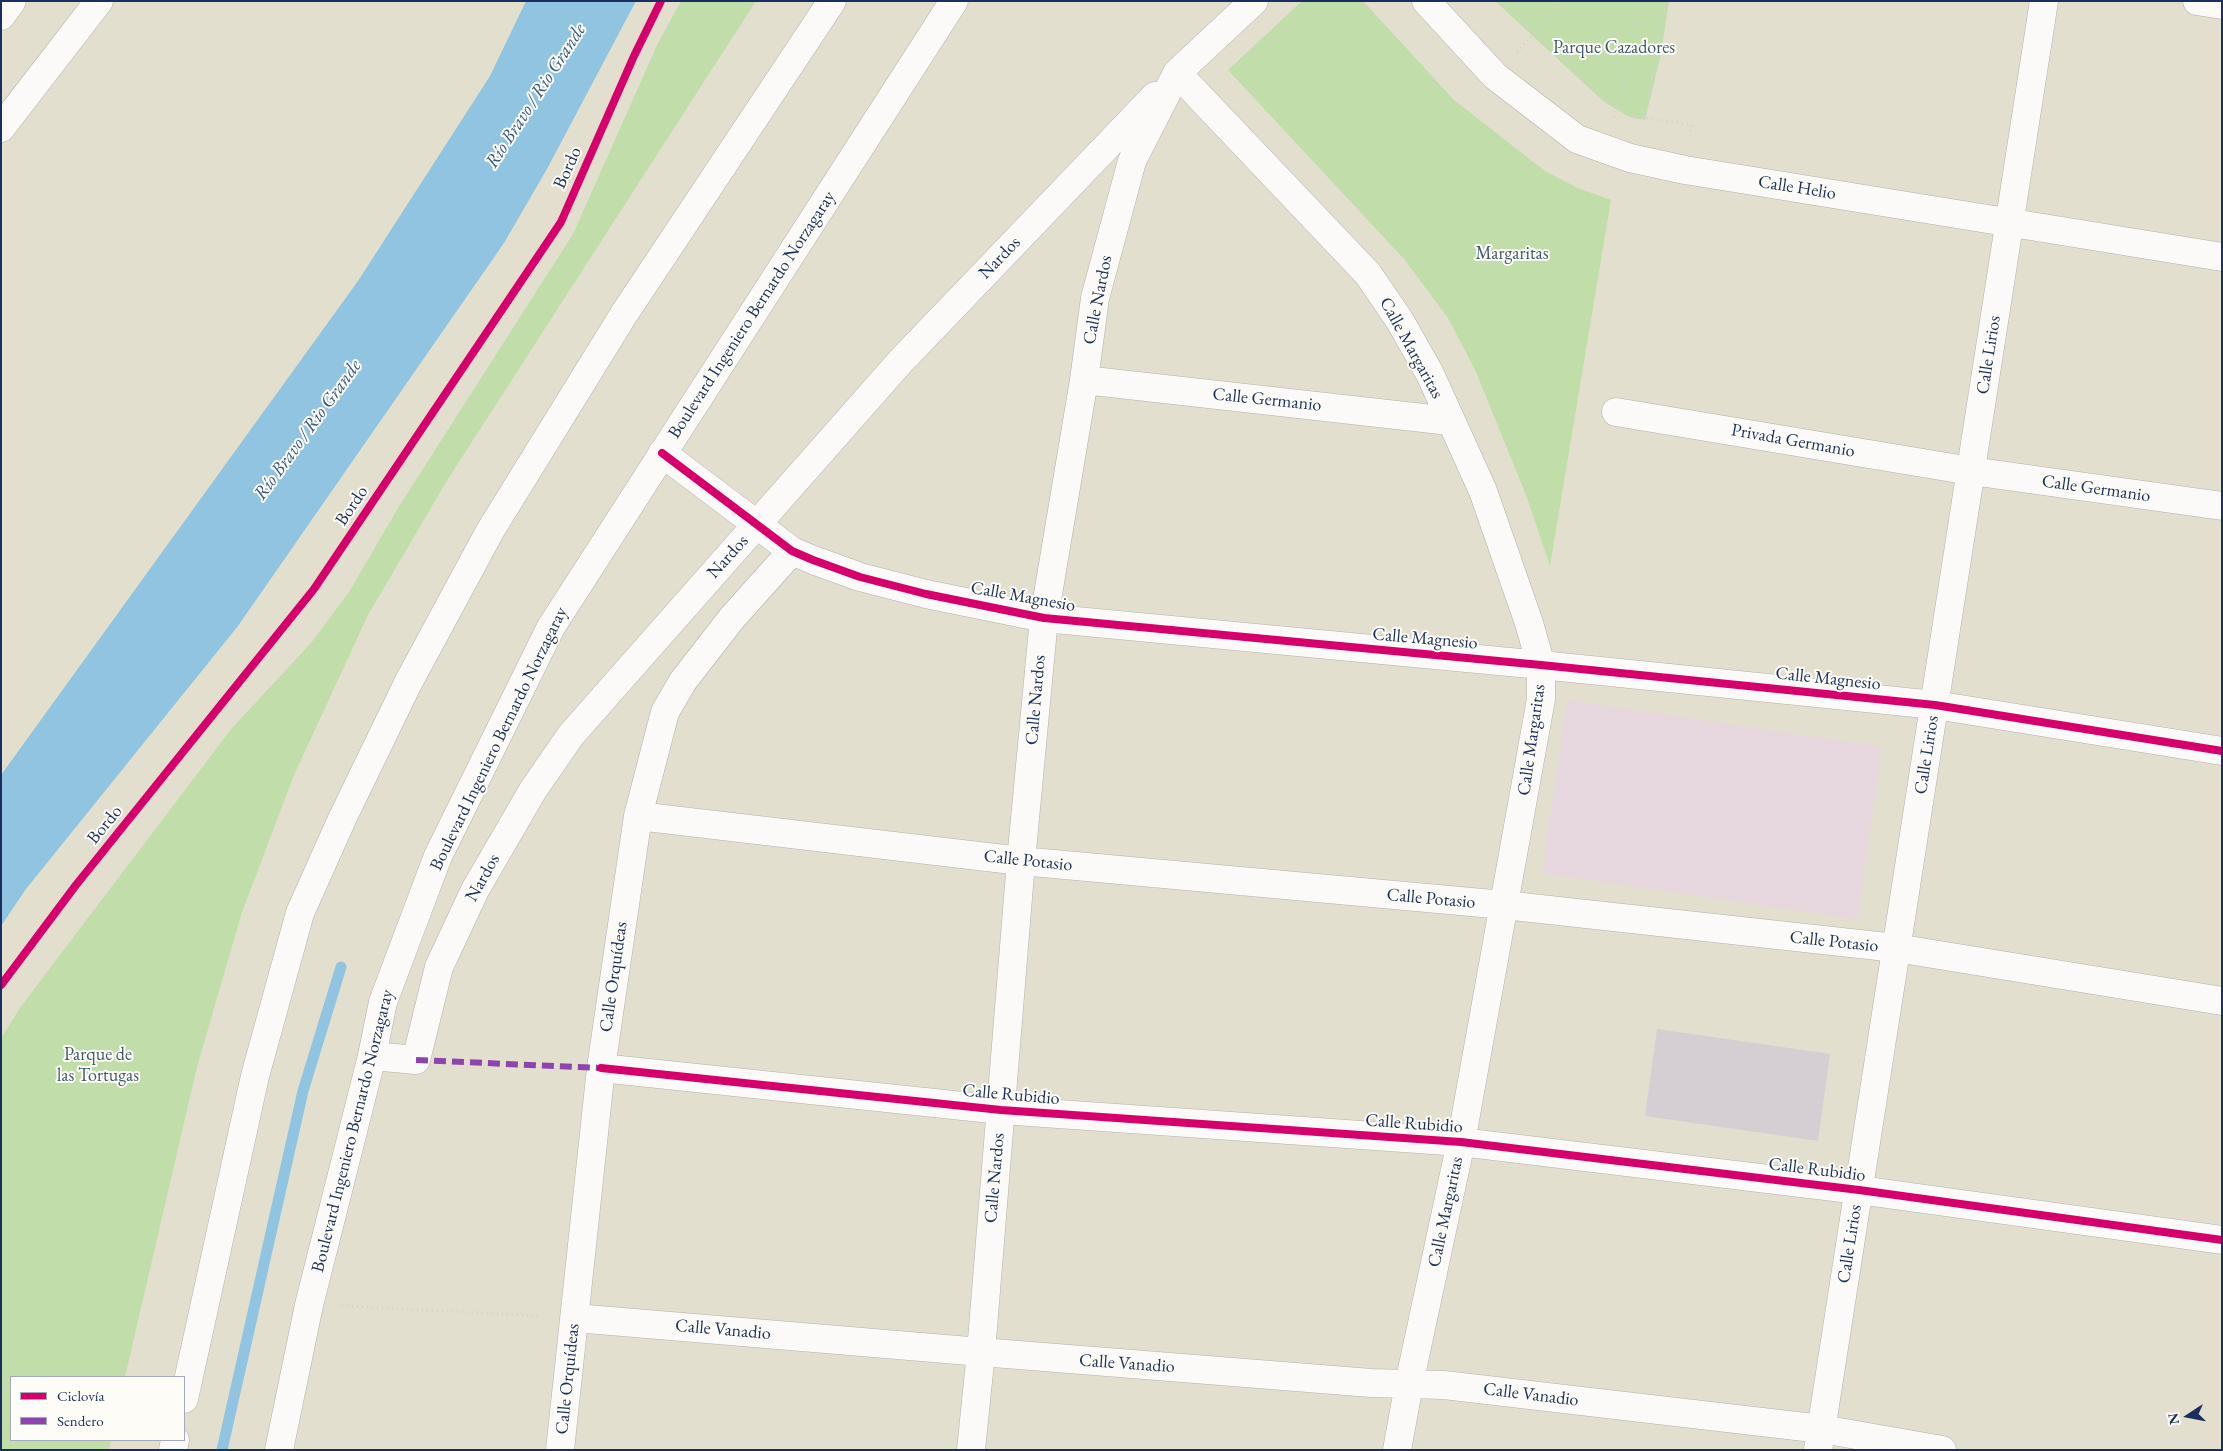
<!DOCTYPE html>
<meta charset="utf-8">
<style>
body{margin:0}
#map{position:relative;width:2223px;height:1451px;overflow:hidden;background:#e3dfcf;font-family:"EB Garamond",serif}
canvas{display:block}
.frame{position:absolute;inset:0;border:2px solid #1b2f5e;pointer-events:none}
.legend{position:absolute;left:10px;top:1376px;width:175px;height:65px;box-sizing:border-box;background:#fdfcf7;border:1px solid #a3aaba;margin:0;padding:6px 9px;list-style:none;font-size:15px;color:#1b2f5e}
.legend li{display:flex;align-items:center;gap:10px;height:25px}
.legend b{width:25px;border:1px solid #a3aaba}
.north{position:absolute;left:2163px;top:1391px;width:50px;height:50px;-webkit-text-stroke:4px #fdfcf7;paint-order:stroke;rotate:259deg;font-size:14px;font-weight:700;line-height:20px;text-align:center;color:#1b2f5e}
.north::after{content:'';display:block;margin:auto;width:18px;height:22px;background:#1b2f5e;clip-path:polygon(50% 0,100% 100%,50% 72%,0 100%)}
</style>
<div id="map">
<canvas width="2223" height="1451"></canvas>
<div class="frame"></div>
<ul class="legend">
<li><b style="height:6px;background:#d6006c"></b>Ciclovía</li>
<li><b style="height:6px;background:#8e44ad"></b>Sendero</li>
</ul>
<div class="north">N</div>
</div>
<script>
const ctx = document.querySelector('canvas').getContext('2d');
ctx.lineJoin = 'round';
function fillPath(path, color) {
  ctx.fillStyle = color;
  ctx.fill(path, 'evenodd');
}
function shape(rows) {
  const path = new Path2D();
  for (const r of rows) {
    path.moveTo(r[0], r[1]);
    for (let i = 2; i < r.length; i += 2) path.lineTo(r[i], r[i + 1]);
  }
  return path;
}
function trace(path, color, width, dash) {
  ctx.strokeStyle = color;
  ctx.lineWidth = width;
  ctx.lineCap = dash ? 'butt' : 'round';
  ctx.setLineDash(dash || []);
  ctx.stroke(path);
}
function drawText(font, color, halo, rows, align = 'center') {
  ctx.font = font + ' "EB Garamond",serif';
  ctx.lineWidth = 4;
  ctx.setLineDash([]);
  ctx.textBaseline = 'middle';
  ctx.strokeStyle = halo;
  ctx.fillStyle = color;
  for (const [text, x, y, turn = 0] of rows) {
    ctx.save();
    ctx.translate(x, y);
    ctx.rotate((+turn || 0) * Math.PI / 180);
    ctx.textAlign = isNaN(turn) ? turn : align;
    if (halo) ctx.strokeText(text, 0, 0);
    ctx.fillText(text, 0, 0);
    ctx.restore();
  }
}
fillPath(shape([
 [1567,700,1882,747,1857,919,1542,873]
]), '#e7d7de');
fillPath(shape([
 [681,1,756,1,448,479,368,615,294,775,242,912,197,1067,125,1377,11,1377,11,1440,111,1440,109,1450,1,1450,1,1038,20,1008,56,960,232,728,311,643,349,592,398,508,573,234,658,43],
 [1302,1,1363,1,1454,100,1545,171,1578,188,1611,200,1550,566,1526,495,1476,372,1448,318,1404,259,1228,70],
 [1495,1,1669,1,1661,54,1645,120,1629,117,1603,101]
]), '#c1ddaa');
fillPath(shape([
 [526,1,636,1,547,169,504,243,238,626,26,889,1,926,1,775,358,281,490,76]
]), '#91c4e0');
trace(shape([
 [222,1450,303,1091,341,967]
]), '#91c4e0', 11);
fillPath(shape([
 [1657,1029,1830,1054,1818,1141,1645,1116]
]), '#d5cfd3');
const minor = shape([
 [1426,1,1495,76,1577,139,1630,158,1685,170,2222,257],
 [2197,1,2222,5],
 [1177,73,1368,274,1400,321,1430,374,1483,491,1529,623,1541,665,1541,699,1461,1142,1409,1384,1397,1450],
 [1084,380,1450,421],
 [1616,412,1971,471,2222,506],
 [662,453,792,551,813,560,860,577,926,594,1044,618,1541,665,1935,705,2222,751],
 [638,816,1021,861,1504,905,1896,948,2222,1001],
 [372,1056,416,1060,439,967,475,890,533,790,571,735,900,362,1155,96],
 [601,1068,1001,1110,1461,1142,1859,1190,2222,1240],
 [575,1318,981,1352,1371,1383,1444,1385,1822,1429,1942,1450],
 [560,1450,601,1068,638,816,665,712,683,681,732,618,792,551],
 [971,1450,981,1352,1021,861,1044,618,1084,380,1095,298,1132,161,1177,73,1254,1],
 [1818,1450,2044,1]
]);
const highway = shape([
 [1,16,12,1],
 [1,128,99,1],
 [184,1399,255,1076,300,913,342,819,408,683,490,531,624,314,832,1],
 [173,1450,175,1440],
 [279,1450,309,1305,372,1056,383,1002,438,856,551,627,954,1]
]);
trace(minor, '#b1b0ab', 29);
trace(highway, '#b1b0ab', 29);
trace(shape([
 [1501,1,1616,108,1630,115,1645,118,1691,125,1690,137],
 [1517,52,1562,2],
 [1556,53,1637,25],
 [1614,117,1644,1],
 [1645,118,1665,1],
 [342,1306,541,1316]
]), '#d2d2d1', 3, [1, 4]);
trace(minor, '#fbfaf8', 28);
trace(highway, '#fbfaf8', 28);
trace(shape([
 [416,1060,601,1068]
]), '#8e44ad', 6, [12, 6]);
trace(shape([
 [662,453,792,551,813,560,860,577,926,594,1044,618,1541,665,1935,705,2222,751],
 [1,985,76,885,314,589,561,222,634,56,661,1],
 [601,1068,1001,1110,1461,1142,1859,1190,2222,1240]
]), '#d6006c', 8);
drawText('18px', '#3e5a69', '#fdfcf7', [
 ["Parque Cazadores",1614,48],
 ["Margaritas",1512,254],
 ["Parque de",98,1055],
 ["las Tortugas",98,1076]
]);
drawText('18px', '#1b2f5e', '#fdfcf7', [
 ["Bordo",568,168,-66],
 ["Calle Helio",1797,188,9],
 ["Nardos",1000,258,-46],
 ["Calle Nardos",1098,300,-79],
 ["Boulevard Ingeniero Bernardo Norzagaray",752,315,-57],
 ["Calle Margaritas",1411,348,61],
 ["Calle Lirios",1989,355,-81],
 ["Calle Germanio",1267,400,6],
 ["Privada Germanio",1793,441,10],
 ["Calle Germanio",2096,489,8],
 ["Bordo",352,506,-56],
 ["Nardos",728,557,-48],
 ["Calle Magnesio",1023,597,10],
 ["Calle Magnesio",1425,639,5],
 ["Calle Magnesio",1828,679,6],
 ["Calle Nardos",1036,700,-85],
 ["Boulevard Ingeniero Bernardo Norzagaray",499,739,-64],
 ["Calle Margaritas",1532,740,-82],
 ["Calle Lirios",1927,755,-81],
 ["Bordo",105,825,-51],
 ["Calle Potasio",1028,861,6],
 ["Nardos",483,878,-61],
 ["Calle Potasio",1431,899,5],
 ["Calle Potasio",1834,942,6],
 ["Calle Orquídeas",614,977,-82],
 ["Calle Rubidio",1011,1095,5],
 ["Calle Rubidio",1414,1124,4],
 ["Boulevard Ingeniero Bernardo Norzagaray",353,1131,-76],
 ["Calle Rubidio",1817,1170,7],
 ["Calle Nardos",995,1178,-85],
 ["Calle Margaritas",1446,1212,-78],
 ["Calle Lirios",1850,1244,-81],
 ["Calle Vanadio",723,1330,5],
 ["Calle Vanadio",1127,1364,4],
 ["Calle Orquídeas",568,1379,-84],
 ["Calle Vanadio",1531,1395,7]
]);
drawText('italic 19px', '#345887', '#fdfcf7', [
 ["Río Bravo / Rio Grande",536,96,-57],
 ["Río Bravo / Rio Grande",308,430,-54]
]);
</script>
